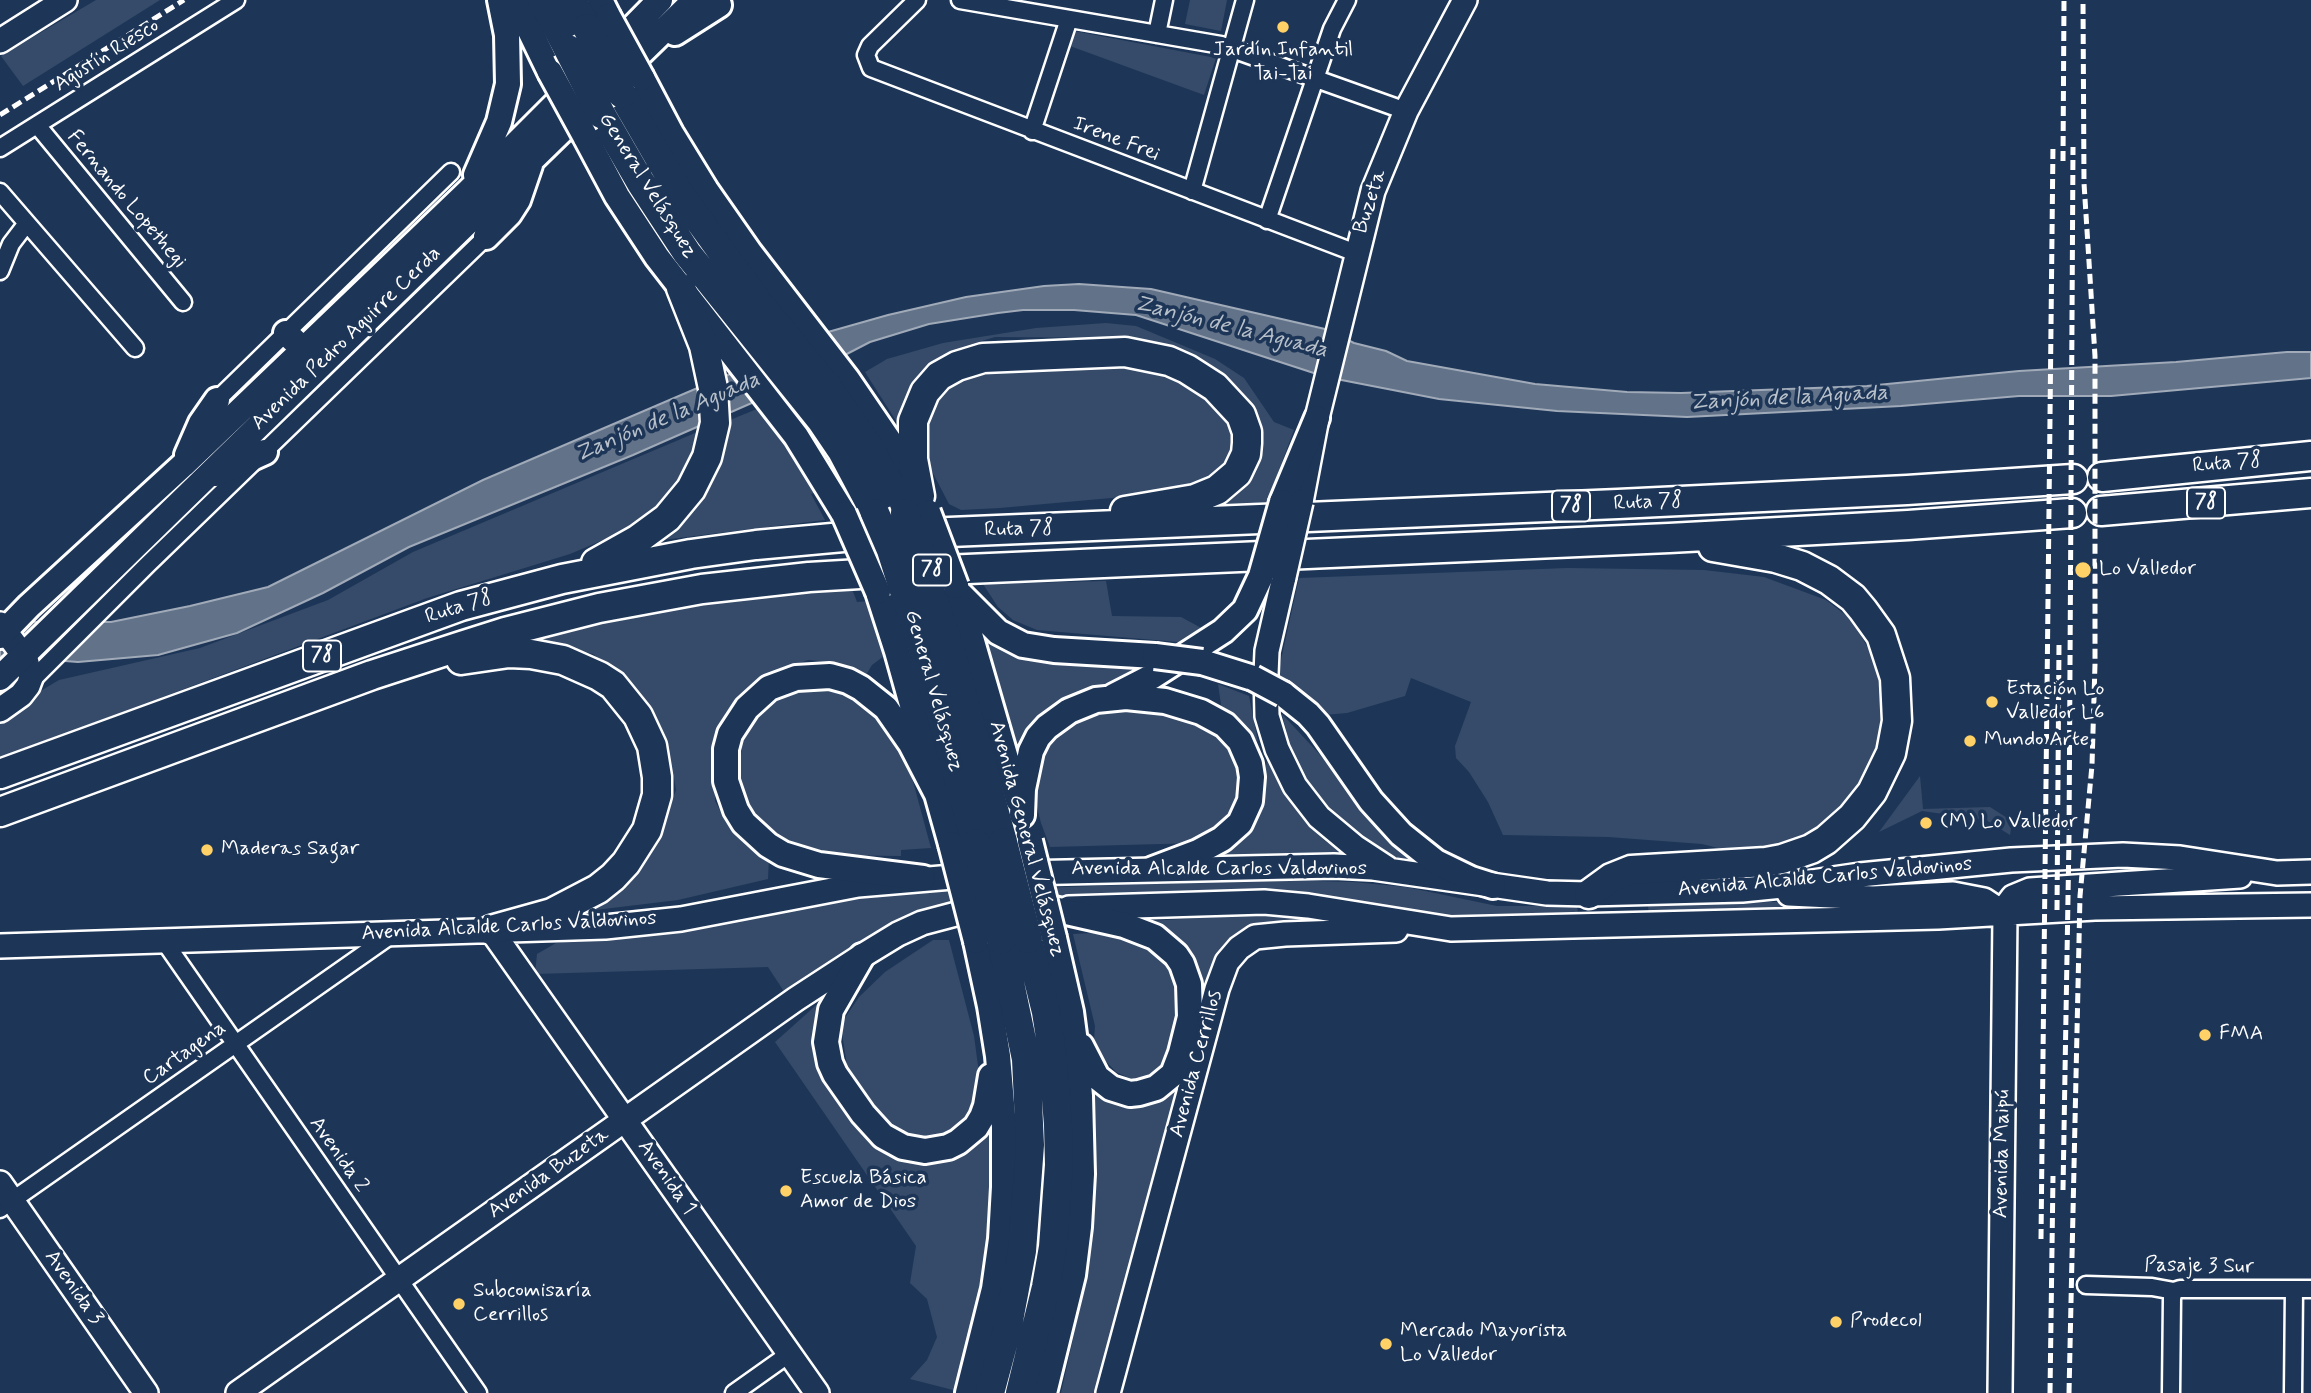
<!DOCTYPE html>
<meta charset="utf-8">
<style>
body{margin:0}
canvas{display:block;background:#1d3557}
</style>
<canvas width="2311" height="1393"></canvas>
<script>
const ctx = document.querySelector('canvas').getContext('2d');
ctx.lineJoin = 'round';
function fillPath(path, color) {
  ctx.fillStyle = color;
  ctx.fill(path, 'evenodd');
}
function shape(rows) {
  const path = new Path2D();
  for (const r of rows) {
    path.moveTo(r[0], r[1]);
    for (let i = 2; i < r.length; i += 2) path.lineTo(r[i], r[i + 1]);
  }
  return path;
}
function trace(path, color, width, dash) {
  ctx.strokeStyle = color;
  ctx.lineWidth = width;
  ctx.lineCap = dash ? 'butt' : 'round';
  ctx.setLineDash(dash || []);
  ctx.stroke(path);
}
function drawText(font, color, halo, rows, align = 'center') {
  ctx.font = font + ' Mynerve,sans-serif';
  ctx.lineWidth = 7;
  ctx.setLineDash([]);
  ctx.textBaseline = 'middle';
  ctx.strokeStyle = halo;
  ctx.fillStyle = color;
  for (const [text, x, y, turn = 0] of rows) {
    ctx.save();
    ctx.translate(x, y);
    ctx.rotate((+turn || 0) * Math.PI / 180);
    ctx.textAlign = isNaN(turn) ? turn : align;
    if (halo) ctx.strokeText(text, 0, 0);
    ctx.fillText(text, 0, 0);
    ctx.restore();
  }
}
fillPath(shape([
 [96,0,160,0,23,86,1,56],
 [1190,0,1227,0,1221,31,1185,24],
 [1074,31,1216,58,1204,95,1070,46],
 [1106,323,1136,326,1215,359,1244,378,1274,422,1294,430,1267,502,1196,508,1257,433,1125,338,995,337,962,347,921,376,905,400,900,427,865,372,887,359,943,343,1036,328],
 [1117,360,1166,369,1224,407,1237,440,1230,466,1189,491,1000,508,961,510,949,504,923,454,922,431,937,397,957,373],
 [762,407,820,491,811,494,825,520,654,541,725,422],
 [707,428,673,501,636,526,570,554,427,598,0,758,0,723,27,699,59,680,200,648,328,600,413,552],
 [1568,568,1704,570,1764,577,1826,600,1852,620,1877,664,1885,695,1885,732,1879,758,1833,823,1797,841,1754,849,1722,849,1702,844,1608,837,1503,835,1488,802,1469,772,1456,758,1455,746,1471,702,1411,678,1405,696,1347,713,1324,715,1277,678,1299,578],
 [1106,581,1112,616,1181,617,1205,630,1190,643,1037,630,1013,620,998,607,983,584],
 [852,589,857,602,870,601,884,656,872,665,866,675,831,662,808,660,780,670,740,696,719,730,715,767,715,801,726,822,769,856,768,879,678,900,579,912,649,856,663,829,676,790,668,741,654,713,626,681,593,654,549,642,509,640,618,612,756,592],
 [982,629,1152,661,1134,675,1121,682,1100,689,1079,692,1063,699,1047,710,1033,725,1021,776],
 [1218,684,1249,696,1258,742,1244,726,1222,711],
 [833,685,874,705,908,763,931,848,901,850,901,856,823,855,787,845,756,823,741,796,738,783,742,745,748,731,757,717,782,695,799,688],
 [1104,712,1142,712,1184,718,1206,727,1221,737,1236,755,1243,782,1235,820,1198,843,1050,847,1041,823,1035,799,1035,783,1043,748,1055,735,1072,724],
 [1282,714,1322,757,1357,801,1425,867,1403,863,1390,857,1340,825,1303,780,1294,761],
 [1267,760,1288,798,1300,813,1325,841,1342,852,1220,855,1245,836,1252,823,1260,806],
 [1920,776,1923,809,1990,807,2012,821,2010,835,1986,820,1922,811,1879,832],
 [1271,880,1353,882,1406,887,1497,906,1577,906,1578,914,1571,922,1432,922,1309,899,924,912,896,922,785,993,768,967,535,974,537,954,556,943,642,932,809,905,918,892],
 [1773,902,1973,902,1649,918,1648,904],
 [1253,915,1300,918,1362,927,1238,939,1097,1393,1061,1393,1082,1299,1091,1232,1095,1152,1092,1082,1163,1092,1198,974,1190,952,1183,942,1164,928,1147,921],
 [1114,932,1142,937,1176,967,1180,1017,1167,1058,1153,1076,1145,1079,1134,1080,1116,1072,1100,1055,1094,1041,1095,1026,1073,934],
 [933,940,949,940,974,1036,980,1081,972,1114,948,1136,916,1140,890,1128,874,1113,848,1072,842,1033,843,1021,859,997,885,972],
 [823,999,815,1027,814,1050,821,1077,852,1120,881,1149,906,1158,996,1110,986,1280,957,1391,910,1379,927,1360,937,1337,927,1299,910,1283,916,1246,775,1042]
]), '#364b69');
const water = shape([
 [1079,284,1151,289,1325,329,1354,343,1386,351,1407,361,1535,384,1627,392,1681,393,1867,386,2019,371,2176,362,2287,352,2311,352,2311,378,2111,396,2019,396,1901,406,1687,417,1557,411,1439,399,1326,377,1136,315,1074,310,1023,310,998,313,929,324,870,342,754,402,633,455,409,547,323,593,237,633,158,655,78,662,0,656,0,622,111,622,190,606,268,587,483,480,828,332,888,315,966,297,1044,286,1079,284]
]);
fillPath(water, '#617289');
trace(water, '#a0aab8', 2);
const street = shape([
 [917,0,870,46,866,55,871,68,1356,253],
 [960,0,1221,45,1406,111],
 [1157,34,1164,0],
 [37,125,183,302],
 [1032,131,1069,19],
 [0,148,236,0],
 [1192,191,1245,0],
 [0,192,135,348],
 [1267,220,1332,29,1347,0],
 [0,271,11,244,27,223],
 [217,400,451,172],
 [30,682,147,565,486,237],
 [164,941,478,1393],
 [0,1209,394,933],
 [2086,1285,2152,1287,2174,1291,2180,1289,2311,1289],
 [734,1393,789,1354],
 [2171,1393,2172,1298,2174,1291],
 [2293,1393,2294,1289]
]);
const secondary = shape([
 [0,41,65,0],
 [1301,502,1317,418,1373,191,1406,111,1465,0],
 [1284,577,1267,651,1266,674,1267,716,1277,749,1295,786,1319,817,1355,847,1387,868],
 [0,624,26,659,31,678,28,686,21,695,0,710],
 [1021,873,1334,866,1373,868,1547,893,1589,894,1742,890,1792,885,1860,875,2011,860,2123,855,2180,858,2277,873,2311,872],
 [1789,894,1873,898,1953,894,1984,900,2005,914],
 [1069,908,1264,902,1308,906,1451,929,1938,917,2095,908,2311,905],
 [491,930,817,1393],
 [0,946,605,927,681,919,858,885,976,875],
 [0,1183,146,1393],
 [238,1393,796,999,862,956,898,934,922,923,956,914,986,910],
 [1108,1393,1217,989,1227,962,1239,948,1255,937,1285,934,1396,930],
 [2000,1393,2005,914,2007,905,2013,897,2030,890,2240,876]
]);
const primary = shape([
 [515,0,550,72],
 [600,0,608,16],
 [675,33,719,5],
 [607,54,660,0],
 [618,75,695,0],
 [642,78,671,133,706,190,750,253,847,379,890,442,914,484],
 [585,136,617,196,657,257,796,436,844,514],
 [476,175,499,122,508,84,507,35,500,0],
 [486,237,509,214,518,200,530,165],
 [286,333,303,349],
 [187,455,201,423,217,400],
 [216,474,265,452],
 [1282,502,1317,418],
 [956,586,1018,800],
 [878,592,897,651,951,844],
 [961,595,998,632,1023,645,1054,650,1155,656],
 [0,636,29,606,183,465,469,191,578,82],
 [1202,662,1253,678],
 [0,678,590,103],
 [1283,694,1308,714,1318,725,1371,801,1401,834,1436,862,1471,879,1493,886],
 [1114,696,1153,676,1223,631,1245,610,1261,576],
 [1022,815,1023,789,1031,751,1038,737,1047,727,1069,711,1096,700,1126,697,1165,701,1201,712,1225,725,1240,741,1250,764,1252,777,1250,801,1240,823,1222,839,1198,852,1153,869],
 [923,878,819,865,783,854,768,845,744,823,736,810,726,781,726,749,730,734,747,708,769,688,796,678,830,676,848,681,861,688,886,708,911,744,939,798],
 [1049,908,1124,925,1155,937,1176,955,1182,964,1189,984,1190,1017,1181,1053,1173,1074,1156,1088,1139,1093,1130,1094,1111,1088,1097,1077,1081,1046],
 [862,956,831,1010,826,1042,830,1063,835,1074,863,1114,883,1136,903,1147,925,1151,948,1147,958,1142,976,1127,982,1117,986,1106,991,1076],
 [968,1393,994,1289,1001,1239,1004,1187,1004,1127,998,1056,990,1006,976,941],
 [1044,1393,1073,1275,1079,1227,1082,1174,1080,1096,1076,1050,1071,1012,1054,938]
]);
const highway = shape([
 [542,0,568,49],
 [572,0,587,28],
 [622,94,680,194,756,299,827,386,868,445,905,513],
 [601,114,641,183,687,253,821,420,842,451,875,513],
 [2102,477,2311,456],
 [920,496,913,459,913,421,925,392,939,376,957,366,983,358,1125,352,1169,361,1187,369,1215,387,1241,415,1247,432,1247,443,1246,454,1237,473,1217,490,1195,499,1125,511],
 [2101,511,2311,493],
 [596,563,637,540,667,518,691,489,707,457,715,423,713,388,704,346,681,288],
 [904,591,922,646,976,843],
 [931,591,949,645,1003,842],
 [461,660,509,653,531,654,563,660,599,676,613,685,638,716,652,746,657,777,657,795,647,830,626,863,613,877,598,889,552,913,491,930],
 [0,774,461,606,562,579,691,554,756,545,854,536,1618,504,1907,490,2073,479],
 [0,812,372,675,461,646,505,632,599,608,702,589,809,577,877,573,1669,538,1908,525,2072,513],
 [1589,894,1611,878,1631,870,1766,862,1782,859,1811,849,1826,840,1852,817,1872,792,1891,753,1897,721,1895,678,1881,635,1863,610,1853,598,1829,580,1802,566,1776,558,1713,547],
 [990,1393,1008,1326,1022,1251,1030,1145,1026,1059,1001,940],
 [1020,1393,1046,1287,1053,1247,1059,1165,1058,1125,1052,1050,1046,1012,1028,939]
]);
trace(street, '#fff', 21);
trace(secondary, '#fff', 28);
trace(primary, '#fff', 30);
trace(highway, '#fff', 33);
trace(street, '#1d3557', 16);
trace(secondary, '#1d3557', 23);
trace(primary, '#1d3557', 24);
trace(highway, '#1d3557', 28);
trace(shape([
 [0,115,184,0],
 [2063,161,2064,0],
 [2057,910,2059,644],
 [2063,1190,2069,839,2073,147],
 [2041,1239,2053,144],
 [2050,1393,2053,1176],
 [2069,1393,2080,896,2092,765,2095,664,2095,356,2084,183,2083,0]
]), '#fff', 5, [10, 5]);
const secondaryBridge = shape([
 [1284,577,1301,502]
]);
const primaryBridge = shape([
 [608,16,642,78],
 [550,72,585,136],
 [928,512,956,586],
 [844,514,878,592],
 [1261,576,1282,502],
 [1155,656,1202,662],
 [1253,678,1283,694],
 [1030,841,1054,938],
 [951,844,976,941]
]);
const highwayBridge = shape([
 [587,28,622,94],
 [568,49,601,114],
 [875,513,891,550,904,591],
 [905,513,919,549,931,591],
 [1003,842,1028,939],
 [976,843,1001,940]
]);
trace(secondaryBridge, '#fff', 28, []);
trace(primaryBridge, '#fff', 30, []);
trace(highwayBridge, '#fff', 33, []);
trace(secondaryBridge, '#1d3557', 23);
trace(primaryBridge, '#1d3557', 24);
trace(highwayBridge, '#1d3557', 28);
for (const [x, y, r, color] of [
 [1283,27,7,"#ffd166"],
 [2083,570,9,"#ffd166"],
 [1992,702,7,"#ffd166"],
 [1970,741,7,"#ffd166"],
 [1926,823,7,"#ffd166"],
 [207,850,7,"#ffd166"],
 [2205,1035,7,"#ffd166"],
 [786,1191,7,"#ffd166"],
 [459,1304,7,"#ffd166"],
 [1836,1322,7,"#ffd166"],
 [1386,1344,7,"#ffd166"]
]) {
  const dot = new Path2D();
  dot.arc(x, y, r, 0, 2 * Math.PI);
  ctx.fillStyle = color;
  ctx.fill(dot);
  trace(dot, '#1d3557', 2.5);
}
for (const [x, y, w] of [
 [2206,503,38],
 [1571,506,38],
 [932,570,38],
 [322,656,38]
]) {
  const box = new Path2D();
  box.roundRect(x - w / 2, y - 15.5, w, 31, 5);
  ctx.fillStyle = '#1d3557';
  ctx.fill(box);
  trace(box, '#fff', 2);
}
drawText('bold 19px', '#fff', null, [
 ["78",2206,503],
 ["78",1571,506],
 ["78",932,570],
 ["78",322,656]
]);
drawText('21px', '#fff', '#1d3557', [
 ["Jardín Infantil",1283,51,"center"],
 ["Tai-Tai",1283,75,"center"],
 ["Lo Valledor",2099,570],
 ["Estación Lo",2006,690],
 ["Valledor L6",2006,714],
 ["Mundo Arte",1984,741],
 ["(M) Lo Valledor",1940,823],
 ["Maderas Sagar",221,850],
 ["FMA",2219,1035],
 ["Escuela Básica",800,1179],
 ["Amor de Dios",800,1203],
 ["Subcomisaría",473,1292],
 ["Cerrillos",473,1316],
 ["Prodecol",1850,1322],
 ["Mercado Mayorista",1400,1332],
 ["Lo Valledor",1400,1356]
], 'left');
drawText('21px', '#fff', '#1d3557', [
 ["Agustín Riesco",107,56,-32],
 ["Irene Frei",1116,140,21],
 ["General Velásquez",647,186,58],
 ["Fernando Lopethegi",126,200,50],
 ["Buzeta",1371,202,-72],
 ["Avenida Pedro Aguirre Cerda",347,339,-44],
 ["Ruta 78",2227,464,-5],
 ["Ruta 78",1648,503,-3],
 ["Ruta 78",1019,530,-2],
 ["Ruta 78",459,608,-18],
 ["General Velásquez",933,691,74],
 ["Avenida General Velásquez",1026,839,75],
 ["Avenida Alcalde Carlos Valdovinos",1219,870],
 ["Avenida Alcalde Carlos Valdovinos",1825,878,-5],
 ["Avenida Alcalde Carlos Valdovinos",509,927,-3],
 ["Cartagena",185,1054,-35],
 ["Avenida Cerrillos",1197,1064,-75],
 ["Avenida Maipú",2003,1154,-89],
 ["Avenida 2",338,1155,55],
 ["Avenida Buzeta",549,1174,-35],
 ["Avenida 1",666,1178,55],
 ["Pasaje 3 Sur",2199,1267,1],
 ["Avenida 3",73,1288,55]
]);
drawText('italic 23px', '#b8c0ca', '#1d3557', [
 ["Zanjón de la Aguada",1231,328,14],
 ["Zanjón de la Aguada",1789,399,-3],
 ["Zanjón de la Aguada",668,418,-23]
]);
</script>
